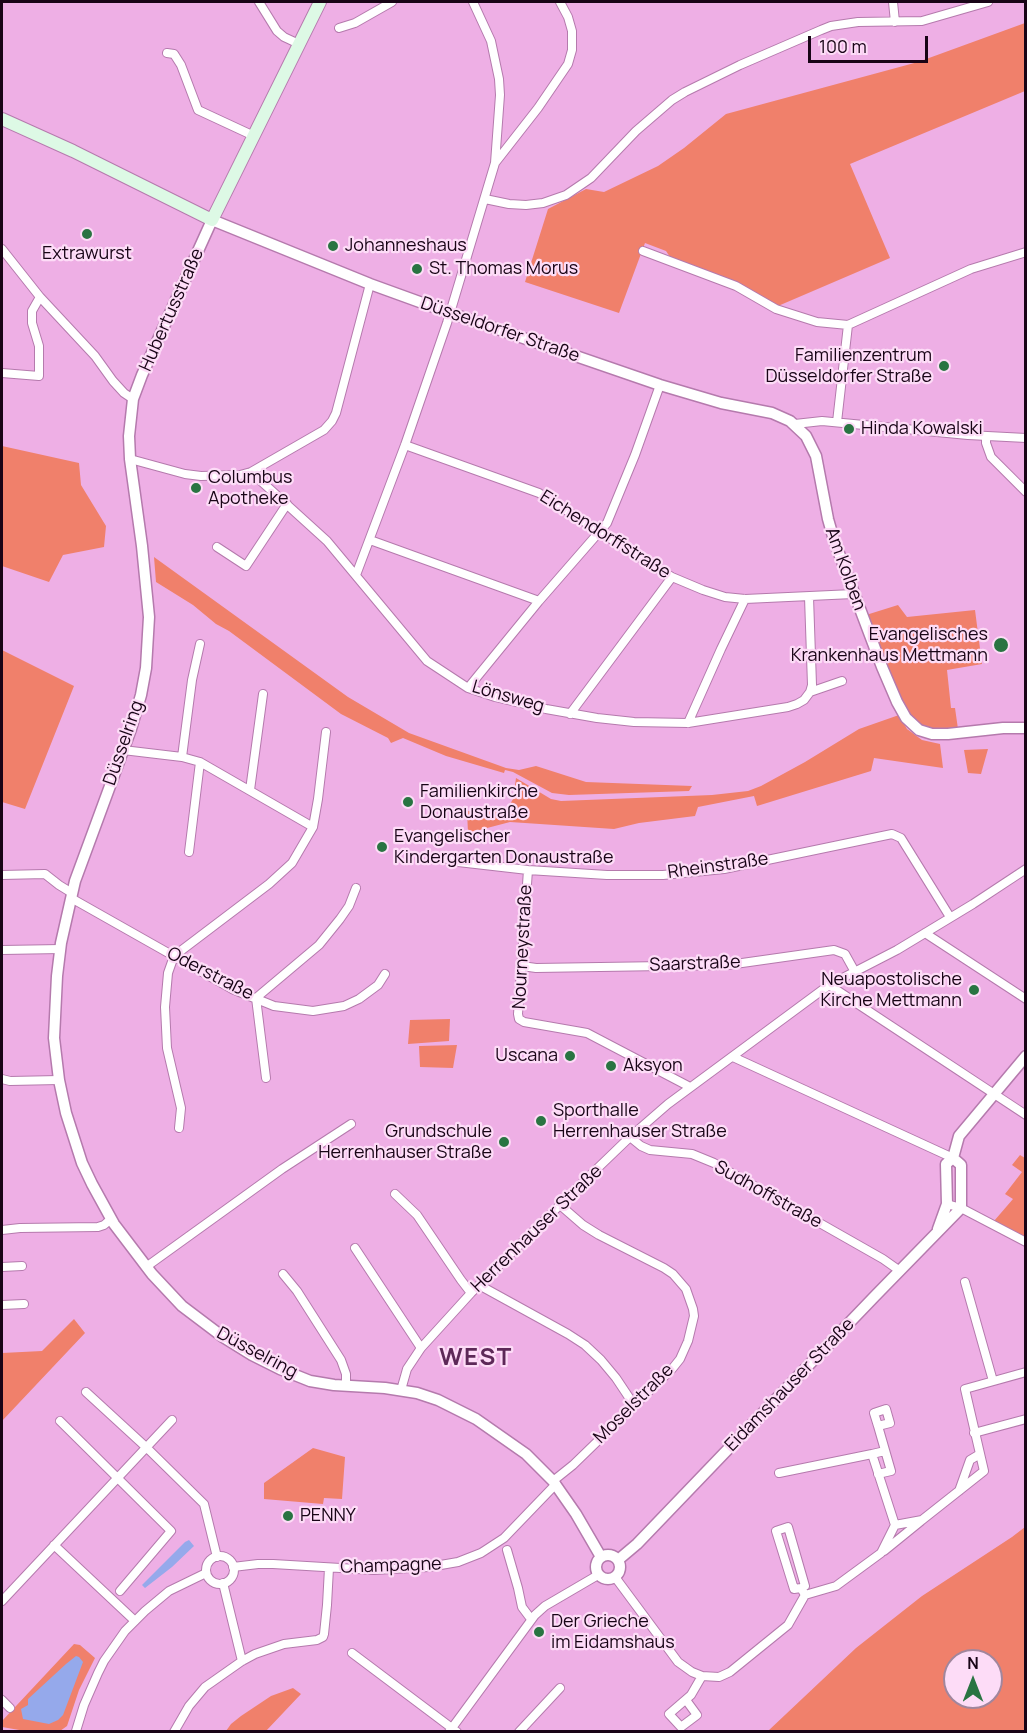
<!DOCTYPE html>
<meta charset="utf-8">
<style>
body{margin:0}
#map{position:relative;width:1027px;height:1733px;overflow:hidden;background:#eeafe5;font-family:Manrope,sans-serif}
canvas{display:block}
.frame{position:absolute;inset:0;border:3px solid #180416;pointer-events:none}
.north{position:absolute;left:943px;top:1649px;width:60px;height:60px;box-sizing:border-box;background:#fddcf7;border:2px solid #a1869d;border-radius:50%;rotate:0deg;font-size:16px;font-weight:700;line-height:24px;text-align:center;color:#180416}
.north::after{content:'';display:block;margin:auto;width:21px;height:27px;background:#297442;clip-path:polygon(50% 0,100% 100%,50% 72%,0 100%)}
.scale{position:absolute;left:808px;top:36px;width:120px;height:27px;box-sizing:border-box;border:3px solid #180416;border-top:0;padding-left:8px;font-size:18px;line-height:21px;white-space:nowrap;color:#180416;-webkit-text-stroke:4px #fddcf7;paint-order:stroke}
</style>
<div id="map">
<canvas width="1027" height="1733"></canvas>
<div class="frame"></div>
<div class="north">N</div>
<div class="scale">100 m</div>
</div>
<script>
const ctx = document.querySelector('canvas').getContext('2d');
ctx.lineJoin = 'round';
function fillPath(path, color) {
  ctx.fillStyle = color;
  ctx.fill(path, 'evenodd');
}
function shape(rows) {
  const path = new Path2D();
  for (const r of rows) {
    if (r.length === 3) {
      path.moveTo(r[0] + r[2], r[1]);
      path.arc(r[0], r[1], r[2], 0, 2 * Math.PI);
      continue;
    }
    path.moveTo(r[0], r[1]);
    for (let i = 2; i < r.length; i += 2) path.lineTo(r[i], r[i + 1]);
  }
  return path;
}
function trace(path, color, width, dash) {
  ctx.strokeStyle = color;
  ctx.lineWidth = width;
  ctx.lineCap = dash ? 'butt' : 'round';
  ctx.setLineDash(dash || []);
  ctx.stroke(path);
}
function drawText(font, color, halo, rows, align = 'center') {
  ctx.font = font + ' Manrope,sans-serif';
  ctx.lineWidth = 4.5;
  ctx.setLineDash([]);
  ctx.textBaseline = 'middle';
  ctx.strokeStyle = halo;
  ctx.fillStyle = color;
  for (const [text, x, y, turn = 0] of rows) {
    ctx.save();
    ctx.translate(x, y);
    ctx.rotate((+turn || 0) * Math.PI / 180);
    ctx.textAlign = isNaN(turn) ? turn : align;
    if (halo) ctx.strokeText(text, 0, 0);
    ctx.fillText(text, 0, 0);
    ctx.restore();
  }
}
fillPath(shape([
 [1025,23,1025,91,850,164,890,258,778,306,670,257,666,251,645,243,619,313,525,282,548,209,586,189,604,192,658,166,684,148,726,114,918,62],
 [2,446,79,463,81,485,106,526,104,547,63,555,49,582,2,566],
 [154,557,348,697,409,733,506,768,519,770,536,766,586,782,692,786,689,791,569,795,552,793,513,772,505,770,504,773,446,756,403,738,391,743,388,738,341,714,229,631,216,624,193,605,156,582],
 [898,605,907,617,975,610,982,664,947,670,951,708,955,708,958,729,928,730,913,719,904,708,866,615],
 [2,650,74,686,25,809,2,802],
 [899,715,907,729,922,740,940,744,943,768,874,758,871,771,757,806,754,796,698,807,695,816,639,823,614,829,510,822,468,833,467,811,498,811,508,808,513,799,516,778,551,799,561,801,712,795,748,791,761,786,805,762,859,729],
 [988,749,981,774,968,773,964,750],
 [450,1019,449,1041,408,1044,410,1020],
 [457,1045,453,1068,420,1067,419,1046],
 [1020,1155,1025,1158,1025,1238,994,1221,1013,1199,1005,1194,1022,1172,1012,1165],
 [74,1319,85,1333,2,1421,2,1353,42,1351],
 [313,1448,345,1457,342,1499,324,1498,323,1504,264,1499,264,1483],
 [1025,1527,1025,1731,768,1731,856,1648,922,1596,1012,1537],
 [955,1661,991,1661,991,1697,955,1697],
 [74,1644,80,1645,95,1658,79,1690,67,1726,60,1731,25,1731,2,1727,2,1721],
 [293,1688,301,1694,266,1731,226,1731,231,1724,241,1716,271,1696]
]), '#f0806b');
fillPath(shape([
 [189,1540,194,1546,172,1567,145,1588,142,1585,185,1542],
 [76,1656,79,1657,83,1662,63,1715,58,1720,49,1724,23,1719,21,1709,28,1705,28,1699,66,1664]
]), '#95a9eb');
const minor = shape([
 [259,2,277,31,284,37,299,44],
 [473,2,491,41,499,79,500,95,495,163],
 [893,2,895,22],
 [339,28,355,23,392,2],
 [167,53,174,54,181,65,198,110,254,136],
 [485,199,509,204,526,205,543,203,566,195,591,178,636,131,672,100,685,92,740,65,821,30,831,26,858,22,922,21,988,2],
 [2,249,40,297,95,356,113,381,124,393,133,399],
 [643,251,736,286,776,309,817,322,848,325],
 [848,325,971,269,1026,252],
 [2,373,39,376,39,346,32,323,32,311,40,297],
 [837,422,848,325],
 [795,424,822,421,968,435,1026,438],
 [986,436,986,443,991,457,1026,492],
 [405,445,539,493,650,564,672,577,703,590,725,597,745,599,853,594],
 [130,459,185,474,201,476,240,475,251,472,324,430,332,421,336,413,370,284],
 [251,472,327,541,427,661,468,688,495,697,546,709,597,718,634,722,688,723,788,707,797,704,804,700,810,692,812,685,809,597],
 [370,540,539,601],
 [217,547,246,566,287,504],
 [356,575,405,445,447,323,495,163,538,108,568,64,572,50,572,31,568,17,560,2],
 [468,688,539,601,607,523,635,455,660,385],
 [810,692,842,681],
 [570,714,672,577],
 [688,723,721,649,745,599],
 [123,750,182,757,200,762,313,827],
 [182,757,192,680,200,644],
 [250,790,263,694],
 [189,852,200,762],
 [440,857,458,862,528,870,607,875,663,875,724,869,892,834,901,838,950,917],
 [528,870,518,1014,519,1019,524,1022,587,1033,690,1087],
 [2,875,45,874,59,885,72,893],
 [71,898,232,989,274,1006,313,1011,344,1006,359,999,378,985,385,974],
 [925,933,1026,999],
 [2,950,61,949],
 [522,966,536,968,728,965,834,950,845,954,855,972],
 [829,985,1026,1115],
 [733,1057,953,1158],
 [266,1078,256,998,319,945,340,919,349,906,356,888],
 [2,1079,10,1081,59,1080],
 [179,1128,181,1108,167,1048,165,1007,168,973,174,956,269,884,292,863,313,827,318,799,326,732],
 [630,1137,641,1146,650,1150,692,1154,714,1163,883,1259,900,1271],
 [395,1194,417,1215,461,1280,471,1293],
 [947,1204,961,1208,1026,1242],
 [2,1230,20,1228,98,1227,104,1225,111,1219],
 [355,1248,421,1348],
 [2,1267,22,1266],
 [146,1267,282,1169,351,1124],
 [283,1274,297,1291,341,1360,346,1374,346,1386],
 [965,1282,993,1381],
 [479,1285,568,1334,585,1345,601,1360,616,1378,634,1405],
 [2,1305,24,1304],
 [401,1390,407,1369,421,1348,471,1293,578,1187,630,1137,668,1104,829,985,897,950,973,904,1026,869],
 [86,1392,147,1448,204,1504,217,1557],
 [60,1421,171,1531,120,1591],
 [974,1433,1026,1419],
 [885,1451,872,1454,895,1525],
 [779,1473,872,1454],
 [878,1474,891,1471,878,1426,890,1423,886,1409,874,1413,878,1426],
 [553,1481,573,1465,672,1369,680,1359,688,1341,694,1316,693,1309,686,1289,673,1274,664,1268,599,1235,583,1225,560,1205],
 [959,1491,970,1460,980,1454],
 [54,1545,135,1621],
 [507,1550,518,1588,522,1607,531,1619],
 [884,1551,921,1521],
 [220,1570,14],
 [233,1567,258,1564,273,1564,374,1570,429,1567,458,1562,481,1553,504,1538,556,1484],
 [615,1577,678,1662,692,1672,702,1676,719,1677,730,1672,788,1625,805,1595,836,1586,881,1553,895,1525,922,1520,984,1471,965,1389,1026,1372],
 [223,1583,242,1661],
 [801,1588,794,1589,776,1531,788,1527,805,1586,801,1588,805,1595],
 [2,1601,172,1420],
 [352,1653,457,1732],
 [2,1700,10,1708],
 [686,1700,697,1715,681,1727,669,1714,691,1695,702,1676],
 [76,1731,84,1705,98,1673,104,1661,125,1631,145,1611,169,1591,206,1573],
 [174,1732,189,1706,205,1687,242,1661,255,1654,284,1644,317,1640,323,1637,324,1634,327,1605,329,1568],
 [449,1732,535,1615,545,1606,598,1575],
 [519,1732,560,1688]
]);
const tertiary = shape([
 [938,1229,947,1204,946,1164,953,1158,959,1136,1026,1056],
 [608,1567,12],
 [601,1557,576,1514,553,1481,526,1454,476,1419,438,1400,417,1393,385,1388,334,1385,310,1381,280,1369,252,1355,223,1337,182,1306,152,1274,114,1224,92,1184,82,1163,66,1113,59,1080,54,1038,57,976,61,943,75,881,131,729,141,695,146,668,149,617,142,546,130,459,129,436,133,399,142,375,212,220,370,284,439,309,660,385,721,403,772,413,790,421,806,436,816,456,828,519,834,540,882,667,897,702,906,718,919,730,932,734,948,734,1003,728,1026,728],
 [618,1560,637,1544,875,1296,961,1208,961,1165,953,1158]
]);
const secondary = shape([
 [2,119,73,151,212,220,320,2]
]);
trace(minor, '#b57aad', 10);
trace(tertiary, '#b57aad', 13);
trace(secondary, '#b57aad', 14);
trace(minor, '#fff', 8);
trace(tertiary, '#fff', 10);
trace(secondary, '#ddf9e5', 12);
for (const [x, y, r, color] of [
 [87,234,6,"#297442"],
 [333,246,6,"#297442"],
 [417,269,6,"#297442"],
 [944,366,6,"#297442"],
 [849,429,6,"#297442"],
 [196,488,6,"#297442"],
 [1001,645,8,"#297442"],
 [408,802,6,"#297442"],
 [382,847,6,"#297442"],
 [974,990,6,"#297442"],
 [570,1056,6,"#297442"],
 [611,1066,6,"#297442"],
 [541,1121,6,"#297442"],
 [504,1142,6,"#297442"],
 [288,1516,6,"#297442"],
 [539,1632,6,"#297442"]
]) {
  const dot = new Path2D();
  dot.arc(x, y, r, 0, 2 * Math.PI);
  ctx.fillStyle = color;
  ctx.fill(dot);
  trace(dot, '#fddcf7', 2);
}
drawText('18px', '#180416', '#fddcf7', [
 ["Johanneshaus",345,246],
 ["Extrawurst",87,254,"center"],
 ["St. Thomas Morus",429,269],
 ["Familienzentrum",932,356,"right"],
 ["Düsseldorfer Straße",932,377,"right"],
 ["Hinda Kowalski",861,429],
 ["Columbus",208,478],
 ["Apotheke",208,499],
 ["Evangelisches",988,635,"right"],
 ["Krankenhaus Mettmann",988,656,"right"],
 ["Familienkirche",420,792],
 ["Donaustraße",420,813],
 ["Evangelischer",394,837],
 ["Kindergarten Donaustraße",394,858],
 ["Neuapostolische",962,980,"right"],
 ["Kirche Mettmann",962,1001,"right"],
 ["Uscana",558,1056,"right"],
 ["Aksyon",623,1066],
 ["Sporthalle",553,1111],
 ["Herrenhauser Straße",553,1132],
 ["Grundschule",492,1132,"right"],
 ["Herrenhauser Straße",492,1153,"right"],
 ["PENNY",300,1516],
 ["Der Grieche",551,1622],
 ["im Eidamshaus",551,1643]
], 'left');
drawText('18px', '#180416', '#fddcf7', [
 ["Hubertusstraße",172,310,-66],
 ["Düsseldorfer Straße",500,330,19],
 ["Eichendorffstraße",605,535,32],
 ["Am Kolben",845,569,70],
 ["Lönsweg",508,697,16],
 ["Düsselring",124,743,-71],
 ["Rheinstraße",718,866,-8],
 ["Nourneystraße",523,947,-87],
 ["Saarstraße",695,964,-2],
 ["Oderstraße",210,974,27],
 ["Sudhoffstraße",768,1195,29],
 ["Herrenhauser Straße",537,1229,-44],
 ["Düsselring",257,1353,28],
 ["Eidamshauser Straße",790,1385,-46],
 ["Moselstraße",634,1404,-45],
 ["Champagne",391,1566,-2]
]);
ctx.letterSpacing = '1.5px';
drawText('bold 24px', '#5d2858', '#fddcf7', [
 ["WEST",476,1358]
]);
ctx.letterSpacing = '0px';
</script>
